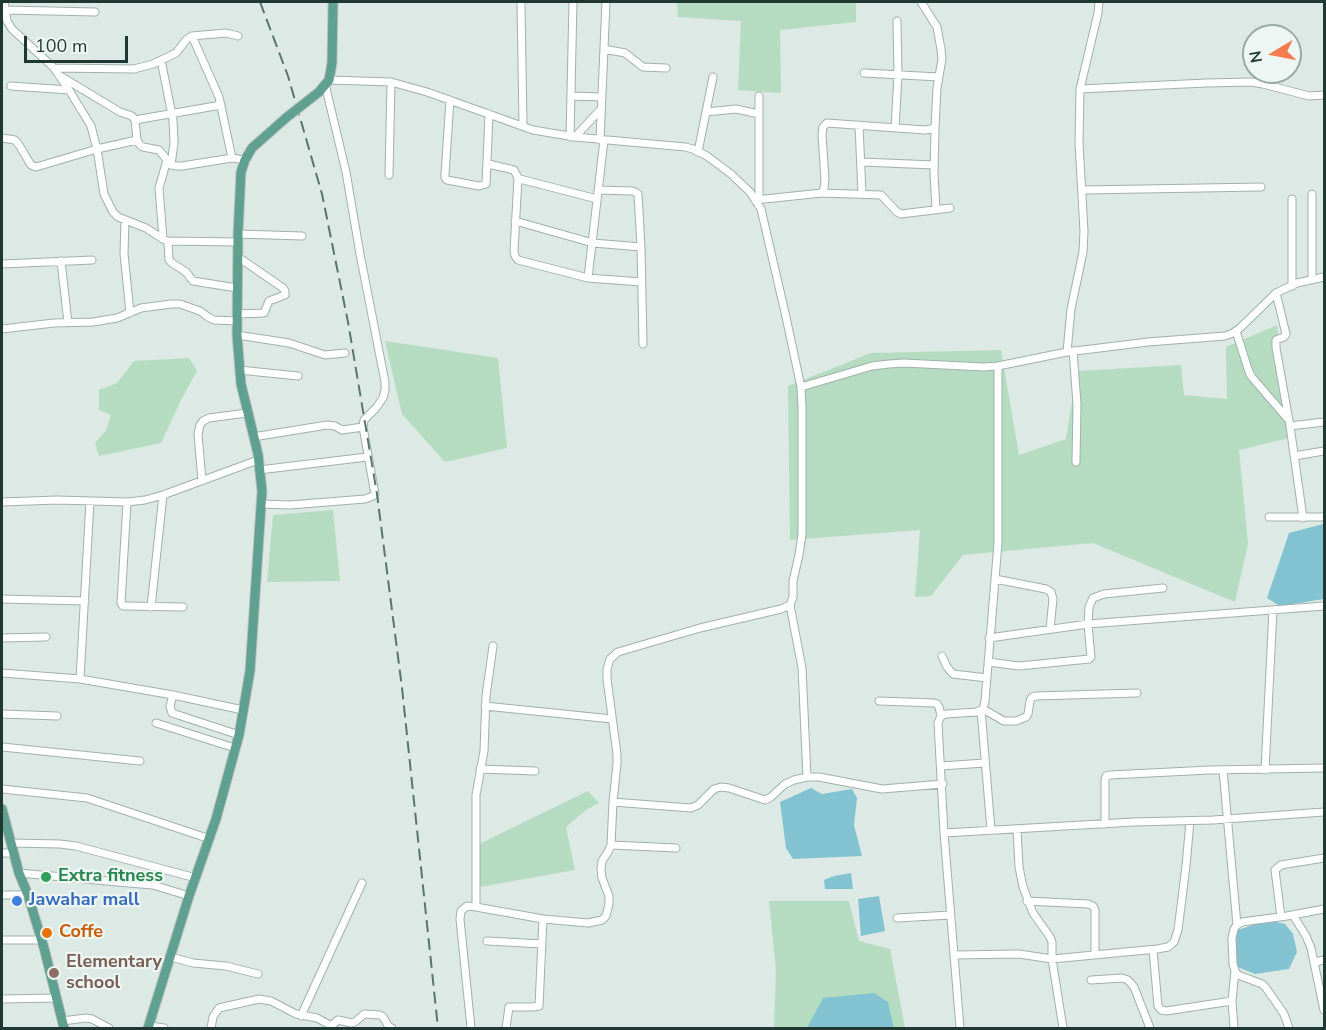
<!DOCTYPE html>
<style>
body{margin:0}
#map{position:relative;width:1326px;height:1030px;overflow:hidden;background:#dde9e4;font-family:"Nunito Sans",sans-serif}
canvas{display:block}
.frame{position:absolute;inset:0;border:3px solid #1f3932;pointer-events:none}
.north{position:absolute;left:1242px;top:24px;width:60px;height:60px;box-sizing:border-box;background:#edf6f2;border:2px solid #9baaa5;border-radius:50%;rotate:260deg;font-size:16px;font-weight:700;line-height:24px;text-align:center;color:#1f3932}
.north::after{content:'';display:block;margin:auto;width:21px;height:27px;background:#f57c50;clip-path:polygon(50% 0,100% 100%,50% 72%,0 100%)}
.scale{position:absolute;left:24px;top:36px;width:104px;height:27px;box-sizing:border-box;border:3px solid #1f3932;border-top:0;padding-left:8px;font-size:18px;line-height:21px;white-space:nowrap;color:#1f3932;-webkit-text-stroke:4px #edf6f2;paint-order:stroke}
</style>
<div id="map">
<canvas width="1326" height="1030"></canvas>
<div class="frame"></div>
<div class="north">N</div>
<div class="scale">100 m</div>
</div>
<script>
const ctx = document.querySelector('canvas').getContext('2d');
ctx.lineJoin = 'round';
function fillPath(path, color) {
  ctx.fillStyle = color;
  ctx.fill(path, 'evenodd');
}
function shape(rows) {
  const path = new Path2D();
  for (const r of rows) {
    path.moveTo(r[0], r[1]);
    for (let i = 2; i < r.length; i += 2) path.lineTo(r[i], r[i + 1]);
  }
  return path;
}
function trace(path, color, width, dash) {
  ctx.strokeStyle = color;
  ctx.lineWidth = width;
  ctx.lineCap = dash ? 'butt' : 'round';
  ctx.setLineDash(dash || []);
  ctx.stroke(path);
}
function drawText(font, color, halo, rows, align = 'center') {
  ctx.font = font + ' "Nunito Sans",sans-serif';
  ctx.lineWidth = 4.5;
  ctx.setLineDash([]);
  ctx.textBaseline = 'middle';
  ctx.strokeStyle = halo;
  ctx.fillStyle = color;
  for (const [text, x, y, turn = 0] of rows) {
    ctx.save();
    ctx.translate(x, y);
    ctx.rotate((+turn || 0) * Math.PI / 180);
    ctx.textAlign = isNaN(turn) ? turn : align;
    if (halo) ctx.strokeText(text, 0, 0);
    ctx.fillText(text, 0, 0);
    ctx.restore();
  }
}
fillPath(shape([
 [677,2,856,2,856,22,780,30,781,93,738,90,741,21,678,17],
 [1277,325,1289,438,1239,450,1248,544,1235,602,1093,543,963,555,931,596,915,597,920,530,790,540,788,386,871,353,1001,350,1019,455,1066,439,1077,371,1181,365,1184,395,1227,399,1226,347],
 [385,341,498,358,507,448,445,462,402,414],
 [189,358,197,371,182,398,161,443,99,456,95,443,106,430,111,415,99,410,99,390,117,383,134,361],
 [333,510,340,581,267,582,273,515],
 [588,791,599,803,586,810,566,827,575,870,480,887,476,853,481,843],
 [769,901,849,901,859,941,890,949,905,1028,774,1028,776,970]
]), '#b5dcc0');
fillPath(shape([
 [1323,524,1324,524,1324,599,1280,606,1267,598,1289,533],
 [811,788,822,794,852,789,857,798,854,825,862,856,793,859,786,848,780,802],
 [851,873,853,889,825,889,824,880,834,876],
 [879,896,885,931,861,936,858,899],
 [1268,920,1285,924,1293,934,1297,952,1289,969,1255,974,1235,966,1235,931],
 [874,993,888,1002,894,1028,807,1028,823,998]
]), '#83c3d1');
const minor = shape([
 [4,2,7,21,12,29,54,68,69,90,91,126,97,149,104,194,113,212,118,217,146,228,163,239,168,241,238,242],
 [521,2,523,126],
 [5,10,95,12],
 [192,36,219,97,232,158],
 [604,49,625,53,643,67,666,68],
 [161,60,173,120,174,143,171,165],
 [54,68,134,69,153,64,176,53,187,39,192,36,226,33,238,36],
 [864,73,939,77],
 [62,77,120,112,132,116,135,120,137,140,140,145,143,147,159,150,171,165,177,166,182,166,232,158,245,160],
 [329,80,391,82,427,92,533,130,575,137,685,147,693,149,707,156,731,174,750,192,761,209,786,317,801,387,802,407,802,534,799,555,793,581,793,597,790,605,781,609,700,628,618,652,610,659,607,669,607,679,617,754,617,764,613,802,611,845,608,852,602,861,601,869,602,878,609,896,609,904,606,916,602,920,588,923,543,919,476,907,467,906,461,911,460,919,471,1028],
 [11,86,69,90],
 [1080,89,1206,83,1251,82,1263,84,1309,96,1324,95],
 [571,96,602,97],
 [450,100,445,174,445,178,447,180,479,186,486,184,489,114],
 [706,112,736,109,759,114],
 [135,120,221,105],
 [859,125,862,194],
 [935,127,934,174,936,209],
 [895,128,898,75,897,21],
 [570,137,573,2],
 [575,137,601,109],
 [2,138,15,140,19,145,31,165,36,167,97,149,137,140],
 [600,140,606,2],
 [698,152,713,77],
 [861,162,934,165],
 [488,164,514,170,518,178,520,179,597,199],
 [389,175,391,82],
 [518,178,514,251,515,256,518,260,588,278,641,282],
 [598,190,632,191,635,192,638,194,641,247,643,344],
 [1083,190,1261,187],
 [822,193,881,195,897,212,901,214,950,208],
 [755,200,822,193,824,188,825,180,822,134,823,127,827,123,925,130,931,129,935,127,937,88,942,59,941,49,937,27,921,2],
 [759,200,759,96],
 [125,220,124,254,130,313],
 [515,221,593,243,641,247],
 [238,234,302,236],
 [163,239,159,188,167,160],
 [168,241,169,260,172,263,186,272,193,281,237,288],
 [61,261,68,323],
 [2,264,92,260],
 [588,278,604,140],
 [1312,280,1312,194],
 [1292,286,1292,199],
 [1276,293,1286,334,1284,337,1276,340,1276,348,1290,426,1303,518],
 [237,314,264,313,269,301,285,295,285,291,283,288,238,257],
 [2,329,54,323,93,322,117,318,141,308,171,304,180,304,200,311,208,317,214,320,237,321],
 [1236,331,1248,369,1251,376,1287,418],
 [237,335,289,343,325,355,345,353],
 [1073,351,1077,404,1076,462],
 [1067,352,1071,309,1083,252,1084,231,1079,143,1080,89,1098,13,1099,2],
 [239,370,298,376],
 [801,387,872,366,889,364,904,363,983,367,998,366,1067,352,1148,342,1225,336,1233,333,1240,328,1276,293,1297,283,1324,277],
 [1290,426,1324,422],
 [253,437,327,425,335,426,342,430,363,427],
 [1294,456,1324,451],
 [259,470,367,457],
 [202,481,198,434,200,425,203,421,209,418,247,413],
 [2,502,57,500,127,502,145,500,163,495,258,460],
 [127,502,121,603,123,606,127,606,183,607],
 [261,504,290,505,365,499,373,496,375,494,363,427,364,420,376,408,383,398,385,390,385,382,360,254,346,172,325,84],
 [1269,517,1324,517],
 [995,579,1046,589,1051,592,1053,599,1050,629],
 [2,599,85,601],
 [790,605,802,668,807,777],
 [151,607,163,495],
 [2,638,46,637],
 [989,638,1088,624,1324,606],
 [942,656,947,667,953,674,987,678],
 [988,662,1019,666,1089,659,1091,657,1088,624,1089,607,1093,598,1104,594,1163,588],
 [2,673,80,679,173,695,243,710],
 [80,679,90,501],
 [173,695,170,706,172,713,239,735],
 [879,701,934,703,937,704,939,707,941,716],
 [485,706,612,719],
 [983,709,1004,721,1016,721,1026,717,1028,714,1030,701,1032,697,1036,696,1137,693],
 [981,710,991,830],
 [2,714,57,716],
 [156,723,235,748],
 [2,747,140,761],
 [941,766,985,763],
 [480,769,535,771],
 [1223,770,1237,925],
 [1265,770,1273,610],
 [2,789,87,798,210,839],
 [613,802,691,808,698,805,714,789,721,787,729,788,765,800,771,797,785,784,794,780,807,777,819,777,882,789,943,784],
 [1105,824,1105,780,1106,776,1110,775,1210,770,1324,768],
 [1017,829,1019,867,1023,887,1033,913,1050,937,1052,942,1052,959,1063,1028],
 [944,833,1134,822,1213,820,1324,812],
 [11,843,60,844,76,846,196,878],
 [611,845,676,848],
 [2,853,14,853],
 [19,873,129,883,153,885,189,896],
 [2,895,28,895],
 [1027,901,1088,904,1093,906,1095,910,1095,955],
 [476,907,476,795,484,751,486,696,493,646],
 [1293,915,1306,936,1311,948,1324,1010],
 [1281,917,1275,870,1281,865,1324,858],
 [897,918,951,915],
 [2,940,41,940],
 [487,941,542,944],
 [1153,950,1158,1006,1161,1010,1166,1011,1232,1001],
 [954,955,1019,954,1052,959,1157,949,1168,947,1174,942,1178,930,1186,866,1190,821],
 [171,957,193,963,226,966,258,974],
 [1315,962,1324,960],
 [1091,980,1122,978,1128,980,1134,987,1150,1028],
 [2,999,57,998],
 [301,1016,362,883],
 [62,1021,86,1018,92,1019,109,1028],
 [149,1026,164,1028],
 [211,1028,213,1017,219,1008,259,999,271,1001,296,1014,317,1018,330,1025,332,1025,338,1020,351,1023,355,1022,364,1014,380,1015,383,1017,389,1027,392,1028],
 [506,1028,509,1007,533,1007,539,1006,543,919],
 [960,1028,944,833,938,723,941,716,946,714,977,712,983,709,985,701,998,543,998,366],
 [1234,1028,1232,1001,1235,971],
 [1289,1028,1284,1014,1266,988,1262,984,1238,975,1235,971,1233,964,1232,938,1234,929,1237,925,1242,922,1287,916,1324,909]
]);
const major = shape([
 [319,92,329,80,332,63,333,2],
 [2,809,19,873,28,895,44,948,64,1028],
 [148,1028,189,896,216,819,239,735,250,671,262,491,258,454,241,384,237,335,238,234,241,172,245,160,252,148,287,117]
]);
trace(minor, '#a0b1ab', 9);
trace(major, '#bcc4c2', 11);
trace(minor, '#fff', 7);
trace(major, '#60a091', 9);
trace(shape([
 [260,2,288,76,322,194,348,322,377,494,402,688,438,1028]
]), '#58756e', 2, [12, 6]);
const majorBridge = shape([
 [287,117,319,92]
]);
trace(majorBridge, '#bcc4c2', 11, []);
trace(majorBridge, '#60a091', 9);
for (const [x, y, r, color] of [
 [46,877,6,"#2e9e5b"],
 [17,901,6,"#3f7fe0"],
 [47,933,6,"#e8710a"],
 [54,973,6,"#8d6e63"]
]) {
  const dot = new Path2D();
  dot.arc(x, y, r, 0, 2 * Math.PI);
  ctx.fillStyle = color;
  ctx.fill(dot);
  trace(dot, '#edf6f2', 2);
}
drawText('bold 18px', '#27864d', '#edf6f2', [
 ["Extra fitness",58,877]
], 'left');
drawText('bold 18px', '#366cbe', '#edf6f2', [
 ["Jawahar mall",29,901]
], 'left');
drawText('bold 18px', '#c56008', '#edf6f2', [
 ["Coffe",59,933]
], 'left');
drawText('bold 18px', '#785e54', '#edf6f2', [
 ["Elementary",66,963],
 ["school",66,984]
], 'left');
</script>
